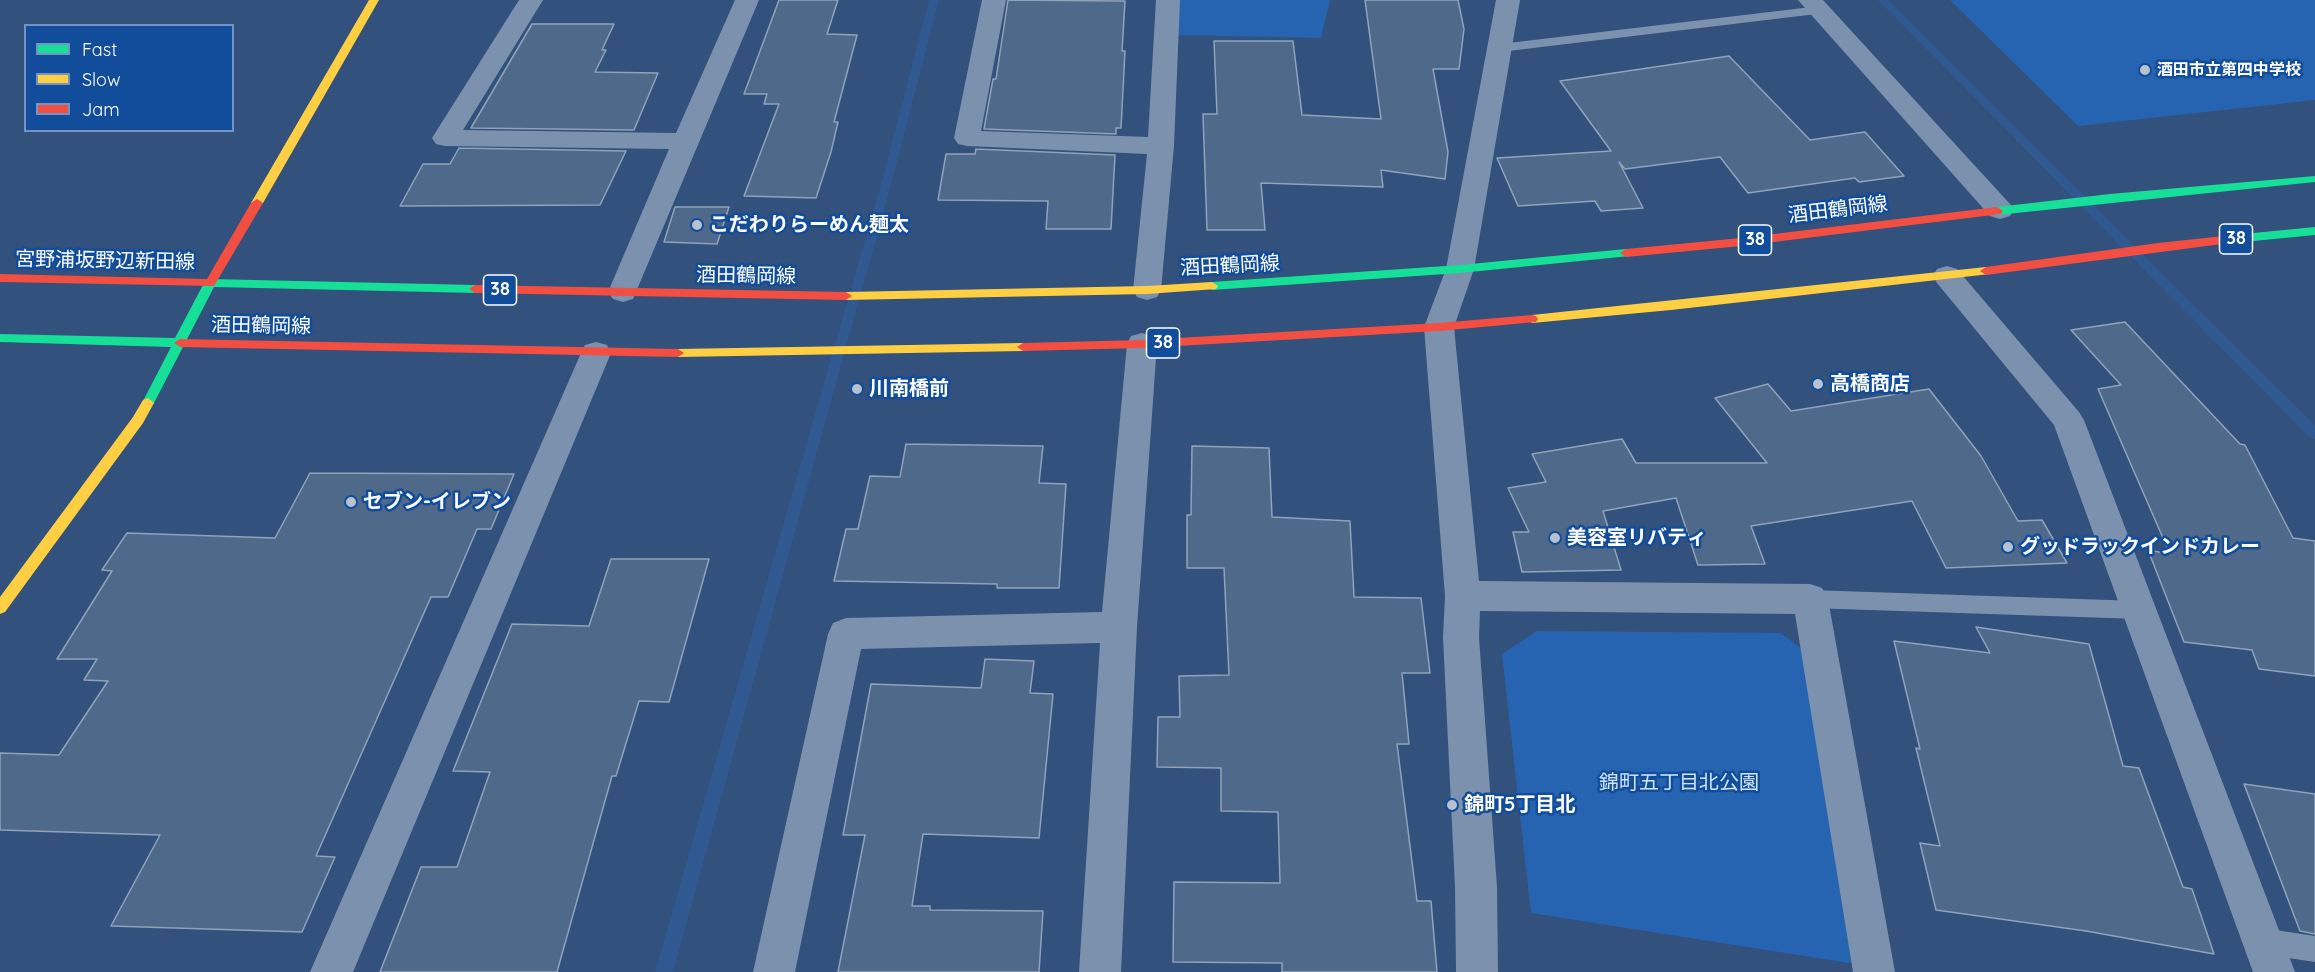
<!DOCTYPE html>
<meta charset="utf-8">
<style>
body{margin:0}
#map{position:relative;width:2315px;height:972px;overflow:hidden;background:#32517c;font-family:Quicksand,sans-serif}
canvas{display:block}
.legend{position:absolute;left:24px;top:24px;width:210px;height:108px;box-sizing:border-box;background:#124d9b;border:2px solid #7194c3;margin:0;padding:8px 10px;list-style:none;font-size:18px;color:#fff}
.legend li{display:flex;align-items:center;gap:12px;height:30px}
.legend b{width:30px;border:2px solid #7194c3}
</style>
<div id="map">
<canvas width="2315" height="972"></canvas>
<ul class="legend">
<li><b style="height:8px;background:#16e098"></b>Fast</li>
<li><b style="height:8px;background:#ffcf43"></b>Slow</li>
<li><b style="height:8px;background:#f24e42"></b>Jam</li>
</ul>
</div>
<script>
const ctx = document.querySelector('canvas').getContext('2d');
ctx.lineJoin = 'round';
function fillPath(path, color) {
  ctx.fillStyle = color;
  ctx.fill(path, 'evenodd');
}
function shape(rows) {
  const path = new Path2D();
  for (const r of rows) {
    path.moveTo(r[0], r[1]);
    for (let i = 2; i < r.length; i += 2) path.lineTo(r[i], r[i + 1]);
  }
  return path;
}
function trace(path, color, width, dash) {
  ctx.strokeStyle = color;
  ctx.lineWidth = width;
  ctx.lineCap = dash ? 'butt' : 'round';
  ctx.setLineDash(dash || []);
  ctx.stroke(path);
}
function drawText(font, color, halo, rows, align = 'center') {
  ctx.font = font + ' Quicksand,"Noto Sans JP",sans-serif';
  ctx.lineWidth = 5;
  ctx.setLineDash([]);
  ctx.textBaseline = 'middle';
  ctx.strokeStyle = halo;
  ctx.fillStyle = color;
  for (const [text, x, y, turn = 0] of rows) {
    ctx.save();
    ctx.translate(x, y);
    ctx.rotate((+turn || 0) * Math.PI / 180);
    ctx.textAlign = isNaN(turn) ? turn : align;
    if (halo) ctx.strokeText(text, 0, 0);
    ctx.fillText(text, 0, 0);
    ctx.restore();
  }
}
fillPath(shape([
 [1179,0,1330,0,1321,38,1177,35],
 [1950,0,2315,0,2315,100,2078,126],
 [1537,631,1781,633,1812,657,1862,965,1531,913,1502,654]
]), '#2664b1');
fillPath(shape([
 [929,0,939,0,892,181,673,972,655,972,882,181,929,0],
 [1878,0,1888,0,2315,426,2315,439,2310,438,1878,0]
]), '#305992');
const building = shape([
 [779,0,838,0,827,34,857,35,834,122,838,122,831,152,816,198,744,196,779,104,764,104,767,94,744,94,779,0],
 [1008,0,1125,1,1122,51,1125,51,1121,128,1116,128,1116,134,984,129,993,79,996,79,1008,0],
 [1365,0,1458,0,1464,29,1459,69,1433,69,1448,152,1445,179,1381,170,1383,187,1261,183,1265,230,1207,230,1203,114,1217,114,1214,41,1293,41,1302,115,1381,119,1365,0],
 [532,24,614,24,602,50,606,50,595,72,658,73,634,130,471,128,532,24],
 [1729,56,1810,140,1865,132,1904,176,1859,182,1855,178,1748,193,1720,157,1625,169,1619,162,1643,208,1601,211,1595,201,1518,206,1497,158,1611,151,1560,81,1729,56],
 [459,148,626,151,600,205,400,206,423,164,450,164,459,148],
 [976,149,1115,155,1111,229,1046,229,1048,201,938,200,946,154,975,154,976,149],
 [675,207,729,207,717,244,664,242,675,207],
 [2125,322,2240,444,2245,445,2293,538,2315,541,2315,676,2259,669,2252,650,2184,642,2148,550,2170,554,2098,389,2121,385,2071,330,2125,322],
 [1768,384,1791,411,1929,389,1981,456,2018,521,2042,520,2067,563,1946,568,1912,501,1751,526,1765,564,1698,565,1676,498,1603,511,1621,570,1522,572,1513,532,1529,532,1508,488,1546,482,1532,454,1622,439,1636,463,1767,463,1715,398,1768,384],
 [906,444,1043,446,1039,483,1066,484,1059,588,997,588,997,584,834,581,846,529,858,529,870,476,900,477,906,444],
 [1192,446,1269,448,1272,517,1350,521,1354,597,1421,598,1430,673,1402,673,1409,744,1397,744,1417,901,1431,901,1437,972,1282,972,1282,963,1173,962,1174,882,1280,883,1278,812,1221,811,1221,768,1157,767,1158,717,1180,717,1179,676,1229,675,1224,568,1187,568,1187,515,1191,515,1192,446],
 [310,473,514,474,491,529,477,529,448,597,431,597,316,856,335,857,302,932,111,926,160,835,0,830,0,753,59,755,108,681,84,680,97,659,57,659,112,571,102,570,127,533,275,538,310,473],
 [611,559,709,559,669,702,639,701,616,776,612,776,557,972,380,972,421,867,457,867,490,772,453,771,512,624,589,626,611,559],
 [1976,627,2089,644,2123,766,2139,768,2183,887,2192,889,2214,954,2086,931,1936,910,1920,843,1940,846,1916,748,1920,749,1894,641,1990,653,1976,627],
 [985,659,1034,661,1030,693,1053,694,1039,838,923,834,912,906,930,906,930,910,1043,911,1039,972,838,972,865,835,843,835,871,684,981,688,985,659],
 [2244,784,2315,794,2315,934,2300,931,2244,784]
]);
fillPath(building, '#4f698a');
trace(building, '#91a2bb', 1.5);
fillPath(shape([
 [1820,6,1825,7,1827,10,1825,13,1500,52,1493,48,1500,44,1820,6],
 [1810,590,2139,601,2146,604,2150,610,2146,616,2139,619,1810,608,1803,605,1800,599,1803,593,1810,590],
 [2262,928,2315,936,2315,962,2262,954,2253,950,2249,941,2253,932,2262,928]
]), '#7c91ad');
fillPath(shape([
 [519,0,543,0,463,130,676,133,735,0,759,0,633,299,623,302,613,299,608,292,669,149,445,146,436,144,432,138,519,0],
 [982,0,1006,0,981,131,1148,137,1156,0,1180,0,1174,146,1161,290,1157,297,1147,300,1137,297,1133,290,1147,154,967,146,958,144,954,138,982,0],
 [1496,0,1520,0,1474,269,1454,327,1479,581,1810,584,1822,588,1828,599,1895,972,1853,972,1795,614,1480,611,1479,637,1497,887,1498,972,1456,972,1455,887,1443,637,1445,596,1424,327,1446,269,1496,0],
 [1798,0,1823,0,2010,204,2014,210,2010,216,2000,219,1990,216,1798,0],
 [1947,266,1957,269,2079,412,2084,420,2295,972,2253,972,2054,425,1937,283,1933,276,1937,269,1947,266],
 [1142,333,1153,336,1157,344,1137,627,1121,972,1079,972,1100,643,861,649,795,972,753,972,828,634,833,623,846,618,1102,612,1127,344,1131,336,1142,333],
 [596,342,607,345,611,353,353,972,310,972,581,353,585,345,596,342]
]), '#7c91ad');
fillPath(shape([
 [2315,176,2315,182,1997,215,1991,211,1997,207,2110,194,2315,176],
 [2315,227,2315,235,2233,243,2227,239,2233,235,2315,227],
 [1626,249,1632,253,1630,256,1460,273,1212,290,1206,286,1212,282,1460,265,1626,249],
 [210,279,475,285,481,289,475,293,214,287,154,403,148,408,142,403,171,347,0,342,0,334,175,338,204,283,210,279]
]), '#16e098');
fillPath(shape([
 [369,0,379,0,263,203,257,207,253,206,251,203,369,0],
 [1986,267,1990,268,1992,271,1990,274,1671,310,1532,323,1526,319,1532,315,1986,267],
 [1212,282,1218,286,1216,289,1147,294,846,300,840,296,846,292,1147,286,1212,282],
 [1023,343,1029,347,1023,351,678,357,672,353,678,349,1023,343],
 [148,398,154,403,143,423,5,612,0,614,0,597,133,417,143,400,148,398]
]), '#ffcf43');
fillPath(shape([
 [257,199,263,203,214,286,0,282,0,274,207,279,251,203,257,199],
 [1997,207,2003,211,2001,214,1741,246,1626,257,1620,253,1626,249,1741,238,1997,207],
 [2233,235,2237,236,2237,242,1986,275,1980,271,1986,267,2158,243,2233,235],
 [475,285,846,292,852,296,846,300,475,293,469,289,475,285],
 [1532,315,1536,316,1538,319,1536,322,1439,331,1142,348,1023,351,1017,347,1023,343,1142,340,1439,323,1532,315],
 [180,339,678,349,684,353,678,357,180,347,174,343,180,339]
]), '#f24e42');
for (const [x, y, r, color] of [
 [2145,70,6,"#b7c2d1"],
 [697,225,6,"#b7c2d1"],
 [1818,384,6,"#b7c2d1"],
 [857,389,6,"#b7c2d1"],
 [351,502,6,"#b7c2d1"],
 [1555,538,6,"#b7c2d1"],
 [2008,547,6,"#b7c2d1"],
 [1452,805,6,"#b7c2d1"]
]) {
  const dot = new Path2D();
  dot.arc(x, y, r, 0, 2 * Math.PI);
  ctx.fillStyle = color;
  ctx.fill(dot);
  trace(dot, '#124d9b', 2);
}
drawText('bold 16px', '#fff', '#124d9b', [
 ["酒田市立第四中学校",2157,70]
], 'left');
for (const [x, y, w] of [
 [2236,239,33],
 [1755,240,33],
 [500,290,33],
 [1163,343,33]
]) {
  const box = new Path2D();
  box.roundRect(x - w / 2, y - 15, w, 30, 4.5);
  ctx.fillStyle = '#124d9b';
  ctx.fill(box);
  trace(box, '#fff', 1.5);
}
drawText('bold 18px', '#fff', null, [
 ["38",2236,239],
 ["38",1755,240],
 ["38",500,290],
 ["38",1163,343]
]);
drawText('20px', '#fff', '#124d9b', [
 ["酒田鶴岡線",1838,210,-7],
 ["宮野浦坂野辺新田線",105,261,1],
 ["酒田鶴岡線",1230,266,-3],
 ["酒田鶴岡線",746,276,1],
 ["酒田鶴岡線",261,326,1]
]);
drawText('bold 20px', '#fff', '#124d9b', [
 ["こだわりらーめん麺太",709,225],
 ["高橋商店",1830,384],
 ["川南橋前",869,389],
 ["セブン-イレブン",363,502],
 ["美容室リバティ",1567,538],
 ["グッドラックインドカレー",2020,547],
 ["錦町5丁目北",1464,805]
], 'left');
drawText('20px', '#cee3fe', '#124d9b', [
 ["錦町五丁目北公園",1679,783]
]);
</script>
